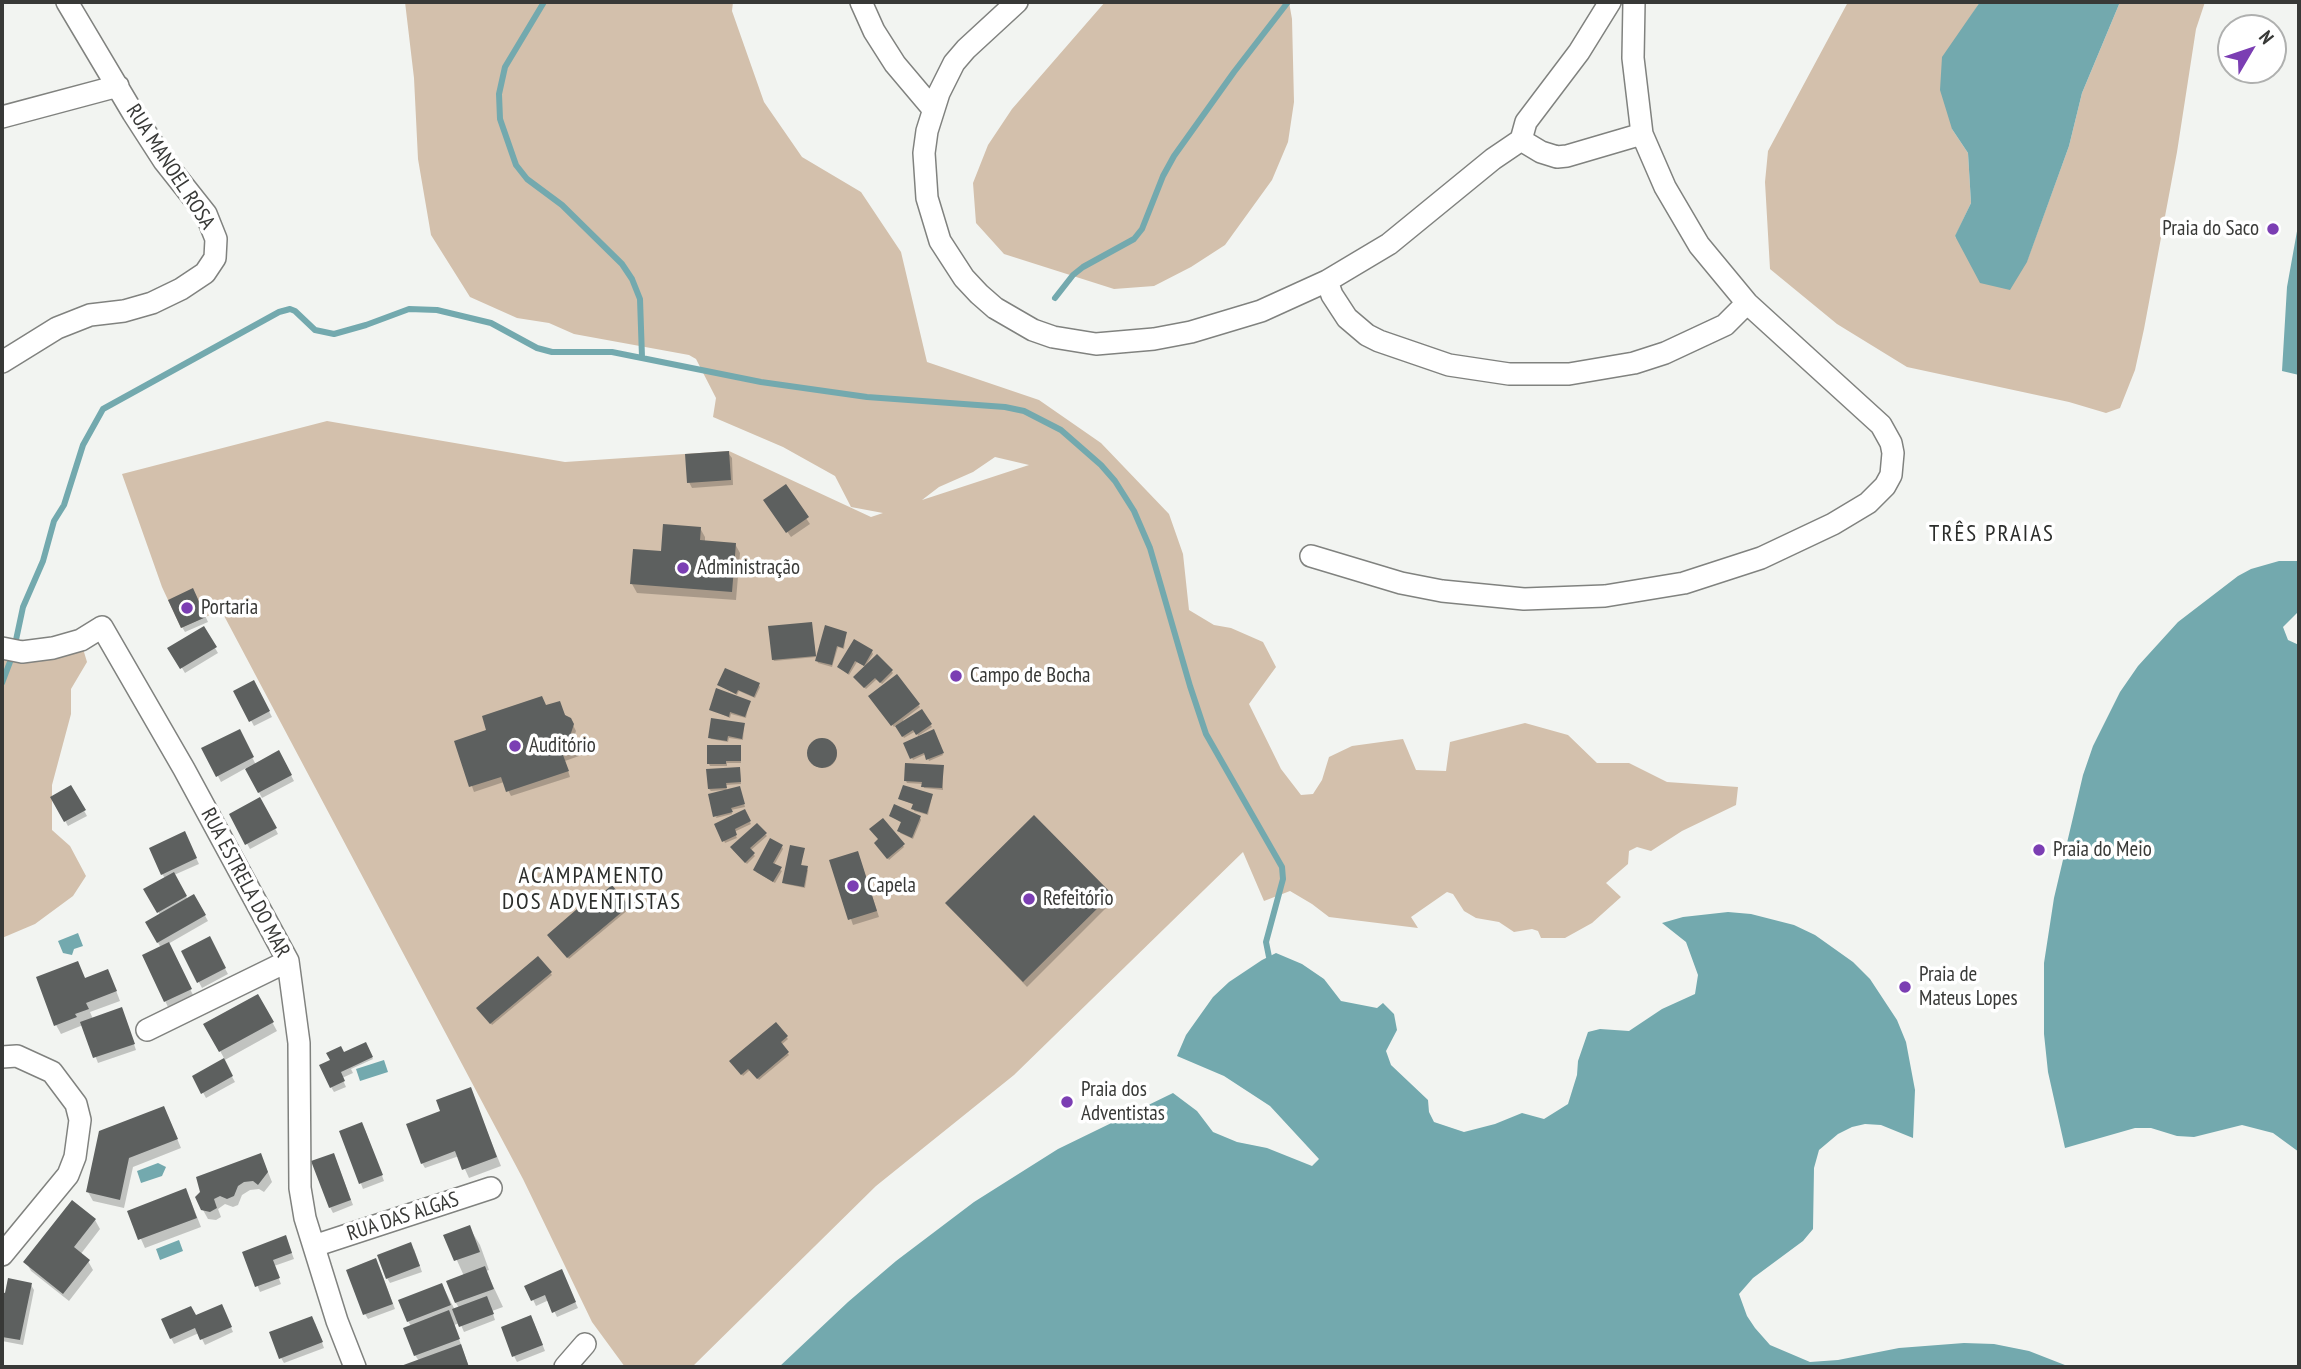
<!DOCTYPE html>
<meta charset="utf-8">
<style>
body{margin:0}
#map{position:relative;width:2301px;height:1369px;overflow:hidden;background:#f2f4f1;font-family:"PT Sans Narrow",sans-serif}
canvas{display:block}
.frame{position:absolute;inset:0;border:4px solid #383937;pointer-events:none}
.north{position:absolute;left:2217px;top:14px;width:70px;height:70px;box-sizing:border-box;background:#fff;border:2px solid #afb0af;border-radius:50%;rotate:51deg;font-size:19px;font-weight:700;line-height:28px;text-align:center;color:#383937}
.north::after{content:'';display:block;margin:auto;width:24px;height:32px;background:#7b3eb3;clip-path:polygon(50% 0,100% 100%,50% 72%,0 100%)}
</style>
<div id="map">
<canvas width="2301" height="1369"></canvas>
<div class="frame"></div>
<div class="north">N</div>
</div>
<script>
const ctx = document.querySelector('canvas').getContext('2d');
ctx.lineJoin = 'round';
function fillPath(path, color) {
  ctx.fillStyle = color;
  ctx.fill(path, 'evenodd');
}
function shape(rows) {
  const path = new Path2D();
  for (const r of rows) {
    if (r.length === 3) {
      path.moveTo(r[0] + r[2], r[1]);
      path.arc(r[0], r[1], r[2], 0, 2 * Math.PI);
      continue;
    }
    path.moveTo(r[0], r[1]);
    for (let i = 2; i < r.length; i += 2) path.lineTo(r[i], r[i + 1]);
  }
  return path;
}
function trace(path, color, width, dash) {
  ctx.strokeStyle = color;
  ctx.lineWidth = width;
  ctx.lineCap = dash ? 'butt' : 'round';
  ctx.setLineDash(dash || []);
  ctx.stroke(path);
}
function drawText(font, color, halo, rows, align = 'center') {
  ctx.font = font + ' "PT Sans Narrow",sans-serif';
  ctx.lineWidth = 7;
  ctx.setLineDash([]);
  ctx.textBaseline = 'middle';
  ctx.strokeStyle = halo;
  ctx.fillStyle = color;
  for (const [text, x, y, turn = 0] of rows) {
    ctx.save();
    ctx.translate(x, y);
    ctx.rotate((+turn || 0) * Math.PI / 180);
    ctx.textAlign = isNaN(turn) ? turn : align;
    if (halo) ctx.strokeText(text, 0, 0);
    ctx.fillText(text, 0, 0);
    ctx.restore();
  }
}
fillPath(shape([
 [405,2,733,2,732,11,764,102,802,157,861,192,901,252,927,362,1039,400,1101,443,1169,514,1183,554,1189,610,1214,625,1231,628,1263,642,1276,667,1249,704,1281,769,1301,795,1313,794,1322,780,1329,757,1352,746,1403,739,1416,770,1446,771,1450,742,1525,723,1568,735,1597,763,1629,763,1667,782,1738,787,1736,805,1682,831,1651,851,1637,847,1629,851,1628,864,1606,883,1621,897,1592,923,1565,938,1541,938,1538,931,1532,929,1514,932,1499,922,1476,918,1464,911,1453,894,1447,892,1411,917,1418,928,1329,917,1312,904,1290,891,1264,901,1243,852,1014,1075,876,1186,692,1367,625,1367,592,1322,523,1179,221,610,181,628,162,587,122,474,327,421,565,462,729,451,871,517,883,513,851,507,835,476,783,447,713,417,716,398,696,359,689,355,574,334,549,323,517,318,470,297,431,235,418,159,414,78],
 [995,457,1029,465,922,500,939,487,973,472],
 [1105,2,1289,2,1292,19,1294,102,1288,142,1272,180,1225,245,1191,267,1154,286,1114,289,1004,254,976,223,973,183,988,145,1012,109],
 [1848,2,1980,2,1966,24,1952,129,1968,153,1971,203,1955,237,2027,261,2069,146,2082,93,2120,2,2205,2,2196,29,2177,152,2144,329,2135,370,2120,408,2106,413,2069,402,1907,367,1837,324,1770,269,1765,182,1768,151],
 [32,639,81,642,87,662,71,689,71,714,52,785,52,830,70,846,86,876,73,896,35,924,2,938,2,643]
]), '#d3c0ac');
fillPath(shape([
 [1980,2,2120,2,2082,93,2069,146,2027,262,2010,290,1980,283,1955,236,1971,203,1968,153,1952,129,1940,90,1942,57],
 [2299,220,2299,375,2282,371,2287,287],
 [2279,561,2299,561,2299,611,2283,627,2288,640,2299,645,2299,1152,2273,1133,2242,1125,2194,1137,2177,1136,2151,1128,2135,1128,2065,1148,2048,1072,2044,1034,2044,963,2054,898,2083,775,2093,746,2120,692,2138,666,2178,622,2238,576,2251,569],
 [1728,912,1751,914,1794,925,1815,935,1853,962,1870,979,1897,1020,1906,1042,1915,1090,1913,1138,1881,1125,1865,1124,1852,1127,1838,1134,1819,1150,1814,1168,1813,1229,1803,1241,1753,1278,1739,1294,1747,1316,1755,1328,1770,1345,1810,1362,1838,1360,1899,1348,1964,1343,1994,1344,2029,1351,2070,1367,779,1367,848,1302,896,1261,974,1202,1058,1149,1173,1093,1197,1111,1213,1132,1237,1142,1267,1148,1312,1166,1319,1159,1270,1106,1224,1076,1177,1056,1186,1035,1213,997,1229,982,1262,960,1276,953,1302,964,1324,979,1341,1001,1377,1008,1383,1003,1394,1014,1397,1030,1386,1051,1391,1065,1428,1100,1429,1112,1434,1122,1464,1132,1495,1124,1522,1113,1544,1119,1568,1104,1577,1075,1578,1061,1588,1032,1600,1029,1629,1031,1662,1009,1695,994,1698,975,1686,942,1662,923,1683,917],
 [78,933,83,946,74,949,72,955,63,953,58,941],
 [384,1060,388,1072,360,1081,356,1069],
 [158,1163,166,1167,162,1176,141,1183,137,1171],
 [179,1240,183,1251,160,1260,156,1249]
]), '#73a9ae');
fillPath(shape([
 [728,453,732,458,733,485,692,488,689,482],
 [785,487,810,524,791,537,769,506],
 [700,528,705,537,705,542,735,544,740,553,736,600,637,593,632,584,662,553],
 [196,596,208,622,185,632,182,627],
 [811,624,816,657,774,661,773,659],
 [203,628,218,653,185,673,170,648],
 [846,633,844,649,838,647,832,667,818,663,817,660],
 [872,652,873,654,866,665,877,656,893,673,882,684,877,679,866,689,856,679,866,667,857,662,849,675,839,667],
 [897,676,920,707,903,720,904,722,922,711,932,727,918,736,916,731,904,738,896,725,894,727,872,698],
 [254,682,272,717,254,726,235,691],
 [719,685,759,685,760,687,755,698,739,691,737,695],
 [749,702,746,718,731,714,730,718,711,709],
 [559,703,566,717,570,719,576,731,573,740,579,756,565,761,570,777,511,796,504,782,474,792,456,742],
 [744,725,743,740,729,738,728,742,711,739,710,737],
 [239,731,256,765,279,753,294,781,262,798,246,768,221,782,204,749],
 [933,731,943,755,929,761,926,754,913,760,905,744],
 [823,754,14],
 [740,747,741,763,727,763,727,766,710,766,709,764],
 [943,767,943,790,924,788,923,784,907,783,906,781],
 [740,771,741,784,726,785,727,791,740,790,745,807,731,810,732,814,716,818,725,790,711,791,709,789],
 [71,787,87,816,68,826,52,797],
 [932,796,928,815,914,811,915,805,900,799],
 [260,799,278,834,250,849,231,815],
 [744,811,751,824,734,832,737,838,725,843,716,824],
 [891,816,920,818,921,820,913,839,900,833,902,823],
 [1034,817,1114,900,1027,987,947,903],
 [883,820,904,847,889,860,876,843,880,840],
 [765,834,767,836,750,851,755,856,747,864,733,850],
 [187,839,199,864,174,875,188,900,194,896,208,921,168,944,193,995,168,1007,144,956,161,948,147,923,160,915,146,889,165,878,162,874],
 [782,847,783,849,774,865,782,871,775,883,756,872],
 [803,850,801,867,808,870,805,888,785,884,784,882],
 [860,859,879,917,853,925,831,861],
 [628,907,629,909,569,959,551,937],
 [209,939,228,974,202,988,183,952],
 [538,958,552,975,492,1025,479,1008],
 [77,963,86,980,112,980,120,1001,90,1012,93,1019,124,1015,136,1050,98,1063,83,1025,61,1034,56,1025],
 [258,996,277,1031,223,1061,235,1082,206,1098,194,1076,225,1060,206,1025],
 [775,1024,788,1039,781,1045,789,1055,759,1080,750,1070,743,1076,732,1061],
 [365,1044,373,1059,351,1069,353,1073,342,1078,346,1087,334,1092,331,1087,344,1054],
 [470,1089,501,1166,469,1178,459,1156,425,1168,422,1163,438,1114],
 [168,1117,181,1148,133,1167,124,1208,93,1201,88,1192],
 [365,1130,384,1181,363,1189,341,1132],
 [261,1155,272,1182,264,1192,259,1189,250,1190,242,1195,238,1205,233,1207,225,1204,218,1209,221,1217,216,1220,208,1219,203,1210,202,1193],
 [336,1160,353,1205,333,1213,330,1207],
 [190,1199,201,1227,145,1248,129,1212],
 [95,1220,100,1229,80,1255,88,1261,93,1270,69,1301,31,1271,26,1262],
 [469,1227,480,1245,489,1270,486,1271,503,1307,492,1311,495,1320,464,1332,460,1323,454,1325,469,1367,402,1367,419,1361,415,1355,411,1326,408,1321,442,1285,455,1310,459,1308,456,1303,464,1276,446,1236],
 [288,1243,294,1259,274,1266,281,1284,260,1292,244,1253],
 [414,1249,422,1272,390,1283,387,1278],
 [379,1266,395,1309,368,1319,365,1314],
 [564,1277,578,1308,557,1317,549,1300,536,1306,527,1287],
 [31,1285,34,1290,23,1345,2,1341,2,1294,6,1295],
 [224,1311,233,1332,205,1345,199,1333,174,1344,171,1338,195,1317],
 [315,1323,324,1348,284,1363,281,1358],
 [534,1323,545,1351,517,1362,514,1356]
]), '#0003');
trace(shape([
 [544,2,505,67,499,94,500,119,516,165,527,179,562,205,622,264,632,279,640,299,642,357],
 [1055,298,1073,275,1083,267,1134,239,1142,229,1163,176,1174,156,1234,72,1288,2],
 [2,683,13,654,23,607,43,561,54,521,64,505,83,445,103,409,279,312,290,309,295,311,315,330,334,334,366,325,409,309,437,310,491,323,537,348,552,352,612,352,761,382,867,397,1005,407,1024,411,1061,430,1101,465,1115,481,1134,511,1150,548,1190,686,1206,734,1282,867,1283,879,1266,942,1269,957]
]), '#73a9ae', 6);
fillPath(shape([
 [729,451,731,480,687,483,685,454],
 [786,484,809,517,786,533,763,500],
 [663,524,701,527,700,540,736,543,732,592,630,584,633,549,661,551],
 [193,588,206,617,181,628,168,600],
 [812,622,816,656,772,660,768,626],
 [825,625,847,632,843,648,837,646,832,665,815,661],
 [204,626,217,647,180,669,167,648],
 [854,639,873,650,864,666,855,661,848,674,837,667],
 [877,654,893,670,880,683,875,678,864,688,853,677],
 [725,668,760,683,754,697,738,690,736,694,717,685],
 [897,674,920,704,891,726,868,696],
 [254,680,270,711,249,722,233,691],
 [716,688,751,701,745,717,730,712,729,717,709,710],
 [542,696,546,705,560,701,565,715,571,718,574,724,571,733,577,751,563,755,569,771,506,792,501,777,469,787,454,741,486,730,482,716],
 [922,709,932,724,916,735,913,730,902,737,895,726],
 [711,718,745,723,742,739,728,736,727,741,708,738],
 [240,729,254,757,216,777,201,748],
 [934,729,944,753,926,760,924,753,910,759,903,743],
 [822,753,15],
 [707,745,741,745,741,761,726,761,726,764,707,764],
 [279,750,292,775,258,793,245,769],
 [905,763,944,765,942,788,921,787,922,782,904,781],
 [740,767,741,782,726,783,727,788,708,789,706,769],
 [71,785,86,810,64,822,50,797],
 [903,785,933,794,927,814,911,809,913,804,898,799],
 [740,786,745,804,731,808,733,812,713,817,708,794],
 [260,797,277,828,245,845,229,814],
 [894,804,921,816,912,838,897,831,901,822,889,816],
 [745,809,751,821,735,829,737,835,722,842,714,824],
 [1034,815,1112,894,1023,982,945,903],
 [883,818,905,844,887,859,874,843,878,839,869,829],
 [757,823,767,833,750,848,755,853,745,863,730,847],
 [185,831,197,858,161,875,149,848],
 [770,838,783,845,773,863,782,867,773,882,753,870],
 [790,845,805,848,801,865,808,866,804,887,782,883],
 [858,851,877,911,848,920,829,860],
 [174,872,187,896,157,913,143,889],
 [612,885,629,906,567,958,547,935,577,909,580,912],
 [194,894,206,915,157,943,145,922],
 [210,936,226,968,197,983,181,951],
 [169,942,192,989,164,1002,142,955],
 [538,956,552,972,490,1024,476,1008],
 [78,961,85,978,108,969,117,991,86,1003,89,1009,75,1014,77,1017,54,1026,36,977],
 [258,994,274,1022,219,1052,203,1024],
 [122,1007,135,1044,93,1058,80,1022],
 [776,1022,788,1036,781,1042,789,1052,757,1079,748,1069,741,1075,729,1061],
 [366,1042,373,1057,341,1072,345,1081,330,1088,319,1065,330,1060,326,1053,341,1046,344,1052],
 [224,1058,233,1076,201,1094,192,1076],
 [471,1087,497,1157,462,1170,455,1151,421,1164,406,1124,440,1111,436,1100],
 [164,1106,178,1139,129,1158,120,1200,86,1192,99,1131],
 [362,1122,383,1175,359,1184,339,1131],
 [261,1153,268,1172,258,1185,253,1181,244,1182,238,1186,234,1196,227,1199,220,1196,214,1199,217,1208,210,1212,201,1210,195,1197,200,1192,196,1177],
 [334,1153,351,1200,329,1208,311,1161],
 [186,1188,197,1218,138,1240,127,1211],
 [72,1200,96,1219,74,1247,90,1260,63,1294,23,1262],
 [470,1225,480,1252,454,1261,443,1235],
 [286,1235,292,1253,273,1260,280,1278,255,1287,242,1252],
 [411,1242,420,1266,386,1279,377,1255],
 [376,1258,393,1304,363,1315,346,1270],
 [485,1266,494,1289,455,1303,446,1281],
 [562,1269,576,1302,552,1313,545,1295,531,1301,524,1286],
 [8,1278,32,1283,20,1340,2,1337,2,1292,5,1293],
 [442,1283,451,1305,407,1322,398,1300],
 [487,1296,494,1314,459,1327,452,1309],
 [222,1304,232,1327,200,1340,195,1328,170,1339,161,1319,191,1306,196,1315],
 [449,1310,460,1339,414,1356,403,1328],
 [531,1315,543,1345,512,1357,501,1327],
 [312,1316,323,1342,279,1359,269,1332],
 [461,1344,469,1367,398,1367]
]), '#5d605f');
const minor = shape([
 [861,2,874,31,895,64,933,109],
 [1017,2,966,49,954,63,939,93,927,131,924,153,927,198,940,241,964,278,979,294,995,308,1033,330,1053,337,1096,344,1154,339,1191,332,1261,311,1327,281,1389,244,1493,159,1521,140,1526,122,1579,52,1610,2],
 [2,117,118,86],
 [1521,140,1541,152,1557,157,1567,156,1642,134],
 [1327,281,1332,295,1347,318,1367,335,1379,341,1449,365,1509,374,1569,374,1634,363,1665,353,1725,325,1747,303],
 [2,362,57,328,90,315,124,311,152,303,181,289,205,273,215,258,216,239,206,214,164,161,133,113,67,2],
 [1311,556,1401,583,1442,591,1524,599,1605,596,1684,583,1761,558,1833,524,1868,503,1885,486,1891,475,1893,453,1891,443,1881,425,1747,303,1699,245,1665,187,1642,134,1633,58,1634,2],
 [2,648,22,652,53,648,81,640,102,627,184,769,288,961,299,1043,300,1188,305,1218,337,1321,355,1367],
 [147,1030,288,961],
 [2,1057,17,1056,52,1072,76,1104,80,1120,75,1157,68,1175,2,1255],
 [314,1246,491,1188],
 [565,1367,585,1344]
]);
trace(minor, '#80827f', 24);
trace(minor, '#fff', 21);
for (const [x, y, r, color] of [
 [2273,229,7,"#7b3eb3"],
 [683,568,7,"#7b3eb3"],
 [187,608,7,"#7b3eb3"],
 [956,676,7,"#7b3eb3"],
 [515,746,7,"#7b3eb3"],
 [2039,850,7,"#7b3eb3"],
 [853,886,7,"#7b3eb3"],
 [1029,899,7,"#7b3eb3"],
 [1905,987,7,"#7b3eb3"],
 [1067,1102,7,"#7b3eb3"]
]) {
  const dot = new Path2D();
  dot.arc(x, y, r, 0, 2 * Math.PI);
  ctx.fillStyle = color;
  ctx.fill(dot);
  trace(dot, '#fff', 2.5);
}
drawText('21px', '#383937', '#fff', [
 ["RUA MANOEL ROSA",170,167,57],
 ["RUA ESTRELA DO MAR",245,883,62],
 ["RUA DAS ALGAS",403,1217,-18]
]);
drawText('21px', '#383937', '#fff', [
 ["Praia do Saco",2259,229,"right"],
 ["Administração",697,568],
 ["Portaria",201,608],
 ["Campo de Bocha",970,676],
 ["Auditório",529,746],
 ["Praia do Meio",2053,850],
 ["Capela",867,886],
 ["Refeitório",1043,899],
 ["Praia de",1919,975],
 ["Mateus Lopes",1919,999],
 ["Praia dos",1081,1090],
 ["Adventistas",1081,1114]
], 'left');
ctx.letterSpacing = '2px';
drawText('23px', '#2b2d2b', '#fff', [
 ["TRÊS PRAIAS",1992,534],
 ["ACAMPAMENTO",592,876],
 ["DOS ADVENTISTAS",592,902]
]);
ctx.letterSpacing = '0px';
</script>
